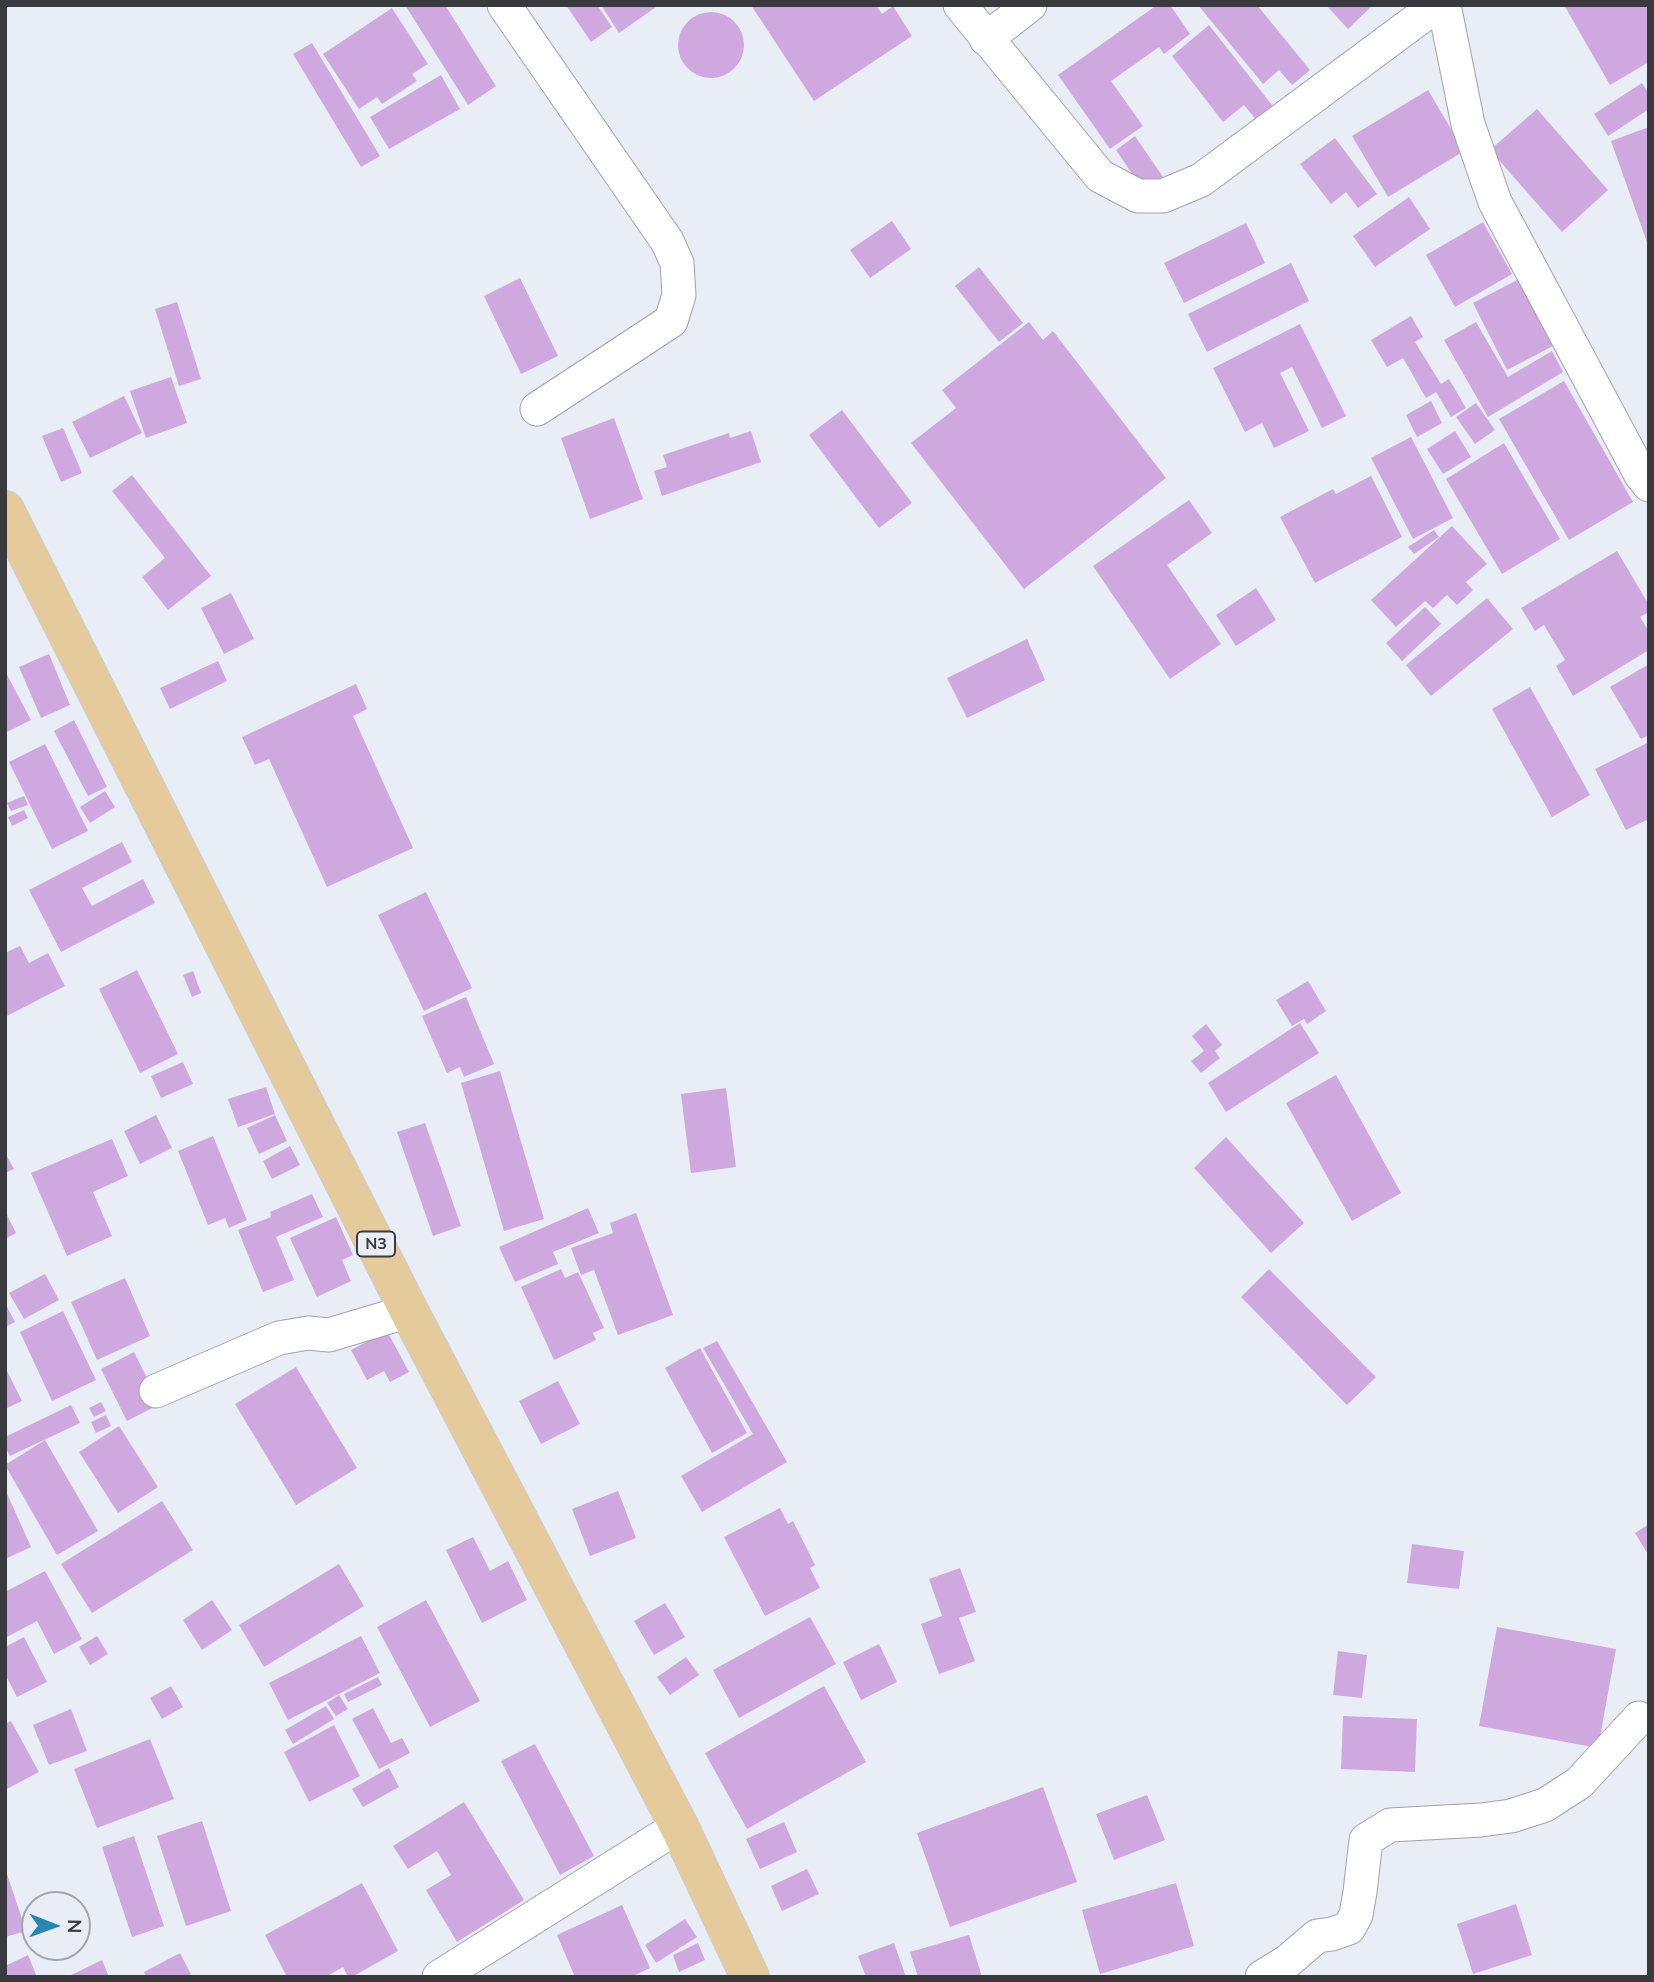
<!DOCTYPE html>
<style>
body{margin:0}
#map{position:relative;width:1654px;height:1982px;overflow:hidden;background:#e9edf6;font-family:Mulish,sans-serif}
canvas{display:block}
.frame{position:absolute;inset:0;border:7px solid #393a3e;pointer-events:none}
.north{position:absolute;left:21px;top:1891px;width:70px;height:70px;box-sizing:border-box;background:#e9edf6;border:2px solid #a3a5ac;border-radius:50%;rotate:91deg;font-size:19px;font-weight:700;line-height:28px;text-align:center;color:#393a3e}
.north::after{content:'';display:block;margin:auto;width:24px;height:32px;background:#2886b2;clip-path:polygon(50% 0,100% 100%,50% 72%,0 100%)}
</style>
<div id="map">
<canvas width="1654" height="1982"></canvas>
<div class="frame"></div>
<div class="north">N</div>
</div>
<script>
const ctx = document.querySelector('canvas').getContext('2d');
ctx.lineJoin = 'round';
function fillPath(path, color) {
  ctx.fillStyle = color;
  ctx.fill(path, 'evenodd');
}
function shape(rows) {
  const path = new Path2D();
  for (const r of rows) {
    if (r.length === 3) {
      path.moveTo(r[0] + r[2], r[1]);
      path.arc(r[0], r[1], r[2], 0, 2 * Math.PI);
      continue;
    }
    path.moveTo(r[0], r[1]);
    for (let i = 2; i < r.length; i += 2) path.lineTo(r[i], r[i + 1]);
  }
  return path;
}
function trace(path, color, width, dash) {
  ctx.strokeStyle = color;
  ctx.lineWidth = width;
  ctx.lineCap = dash ? 'butt' : 'round';
  ctx.setLineDash(dash || []);
  ctx.stroke(path);
}
function drawText(font, color, halo, rows, align = 'center') {
  ctx.font = font + ' Mulish,sans-serif';
  ctx.lineWidth = 7;
  ctx.setLineDash([]);
  ctx.textBaseline = 'middle';
  ctx.strokeStyle = halo;
  ctx.fillStyle = color;
  for (const [text, x, y, turn = 0] of rows) {
    ctx.save();
    ctx.translate(x, y);
    ctx.rotate((+turn || 0) * Math.PI / 180);
    ctx.textAlign = isNaN(turn) ? turn : align;
    if (halo) ctx.strokeText(text, 0, 0);
    ctx.fillText(text, 0, 0);
    ctx.restore();
  }
}
fillPath(shape([
 [405,5,445,5,496,86,468,105],
 [566,5,597,5,612,27,591,42],
 [601,5,659,5,619,33],
 [751,5,876,5,882,14,893,6,912,36,814,101],
 [1157,5,1170,5,1190,34,1164,54,1159,47,1111,81,1143,126,1110,149,1058,75],
 [1198,5,1257,5,1310,70,1292,85,1279,70,1263,84],
 [1326,5,1373,5,1348,29],
 [1564,5,1649,5,1649,62,1610,85],
 [392,8,428,64,412,74,417,81,382,104,377,97,359,109,323,54],
 [711,45,33],
 [1209,25,1279,114,1262,127,1244,105,1223,122,1172,56],
 [312,43,380,156,361,167,293,54],
 [441,75,460,109,389,149,370,117],
 [1642,83,1649,94,1649,109,1608,136,1594,114],
 [1428,90,1464,151,1388,197,1352,136],
 [1537,109,1608,190,1562,232,1490,150],
 [1649,127,1649,245,1648,245,1611,141],
 [1135,136,1163,177,1143,190,1116,150],
 [1335,138,1377,194,1358,208,1346,192,1331,204,1300,164],
 [1409,197,1430,229,1375,267,1353,236],
 [892,221,911,249,870,278,850,250],
 [1483,222,1512,274,1455,307,1426,255],
 [1246,223,1265,263,1184,303,1164,263],
 [1291,263,1309,301,1207,352,1188,314],
 [979,267,1023,323,999,342,955,286],
 [520,278,558,356,521,374,484,296],
 [1519,279,1553,346,1507,370,1473,303],
 [177,302,201,379,179,386,155,309],
 [1411,316,1423,337,1415,342,1441,384,1449,379,1466,408,1451,417,1436,392,1426,398,1403,358,1387,367,1371,340],
 [1029,322,1043,340,1053,331,1166,478,1024,589,911,443,956,408,942,390],
 [1476,322,1508,377,1552,351,1563,372,1488,417,1444,340],
 [1300,324,1346,416,1322,428,1292,367,1280,373,1309,431,1274,448,1262,423,1245,432,1213,368],
 [171,377,187,423,146,438,130,391],
 [1564,381,1633,502,1569,540,1499,419],
 [124,396,142,433,90,458,72,422],
 [1431,401,1442,423,1417,437,1406,415],
 [1476,403,1495,430,1475,444,1456,417],
 [842,410,912,503,879,528,809,435],
 [614,418,643,499,590,519,561,438],
 [63,428,82,473,61,482,42,436],
 [751,431,761,462,662,496,654,471,667,467,663,455,729,433,730,438],
 [1455,431,1471,457,1443,474,1427,449],
 [1411,437,1453,518,1413,539,1371,458],
 [1504,443,1560,539,1502,574,1446,479],
 [132,475,211,576,168,610,142,577,165,558,112,491],
 [1371,476,1402,537,1315,583,1280,517,1333,489,1336,494],
 [1189,500,1212,533,1167,565,1221,644,1170,679,1093,566],
 [1452,526,1487,564,1466,582,1473,590,1457,605,1447,595,1433,608,1425,601,1396,627,1371,600],
 [1434,530,1439,537,1414,554,1408,547],
 [1617,551,1649,605,1649,612,1640,617,1649,632,1649,650,1573,696,1556,666,1565,660,1544,625,1535,631,1521,608],
 [1256,588,1276,620,1236,646,1216,615],
 [231,593,254,639,224,654,201,608],
 [1487,598,1513,629,1431,696,1406,665],
 [1425,607,1441,624,1402,661,1386,643],
 [1027,639,1045,680,967,718,947,678],
 [49,654,70,705,41,718,19,667],
 [218,661,227,681,170,709,160,688],
 [1649,664,1649,735,1641,739,1610,687],
 [5,671,31,720,5,733],
 [356,684,367,709,353,716,413,848,327,887,269,759,255,765,242,737],
 [1530,687,1590,795,1552,817,1492,709],
 [74,720,107,787,88,796,54,731],
 [1649,742,1649,819,1626,830,1595,769],
 [45,744,88,831,52,849,9,762],
 [105,791,115,807,90,823,80,807],
 [24,796,28,805,11,811,7,803],
 [24,810,28,818,12,826,8,817],
 [122,842,132,862,82,888,92,906,143,879,155,903,61,952,29,890],
 [426,892,472,988,424,1011,378,915],
 [20,946,29,963,48,953,65,986,5,1017,5,953],
 [137,970,178,1054,140,1073,99,989],
 [193,971,201,993,192,997,183,975],
 [1308,981,1326,1011,1307,1024,1304,1019,1292,1026,1276,1000],
 [466,997,494,1064,464,1077,460,1067,447,1073,422,1016],
 [1300,1023,1319,1053,1226,1112,1208,1083],
 [1206,1024,1222,1045,1215,1051,1220,1058,1201,1073,1191,1061,1204,1051,1192,1036],
 [183,1062,193,1084,161,1098,151,1076],
 [500,1071,544,1219,504,1231,461,1083],
 [1336,1075,1401,1193,1352,1221,1286,1103],
 [266,1087,275,1114,238,1127,228,1099],
 [726,1088,736,1167,691,1173,681,1094],
 [156,1115,172,1148,140,1164,124,1131],
 [275,1115,287,1141,259,1154,247,1128],
 [425,1123,461,1226,433,1236,397,1132],
 [213,1136,247,1220,229,1228,225,1218,208,1225,178,1151],
 [1226,1137,1304,1223,1271,1253,1194,1168],
 [112,1139,128,1176,93,1192,112,1236,67,1256,31,1173],
 [290,1146,300,1165,272,1179,263,1161],
 [5,1153,14,1169,5,1173],
 [312,1194,323,1217,276,1237,294,1280,263,1292,238,1230,271,1217,270,1212],
 [588,1208,599,1233,553,1252,558,1264,515,1282,499,1247],
 [5,1211,16,1233,5,1239],
 [636,1213,673,1315,618,1335,594,1270,581,1275,571,1248,613,1233,610,1223],
 [336,1217,353,1255,342,1260,351,1281,317,1297,290,1238],
 [561,1269,565,1278,578,1272,604,1328,593,1333,596,1340,554,1360,521,1287],
 [1269,1269,1376,1377,1347,1405,1241,1297],
 [45,1274,59,1300,24,1319,9,1293],
 [125,1278,150,1336,97,1360,71,1302],
 [5,1303,15,1322,5,1327],
 [63,1311,96,1380,52,1401,20,1332],
 [387,1331,409,1372,390,1382,384,1371,367,1380,351,1350],
 [717,1341,787,1462,702,1512,681,1476,753,1434,703,1348],
 [700,1348,747,1433,712,1453,665,1368],
 [134,1352,160,1404,127,1421,101,1369],
 [5,1367,22,1401,5,1409],
 [296,1367,357,1468,296,1505,235,1404],
 [558,1381,580,1424,541,1444,519,1401],
 [101,1402,106,1411,94,1417,89,1408],
 [71,1405,80,1423,10,1456,5,1447,5,1437],
 [106,1415,111,1426,96,1433,91,1422],
 [119,1426,158,1487,118,1513,79,1452],
 [45,1440,98,1531,57,1555,5,1465],
 [5,1489,31,1547,5,1559],
 [618,1491,636,1538,590,1556,572,1509],
 [162,1501,193,1550,92,1613,61,1564],
 [780,1508,788,1524,793,1521,815,1565,810,1568,820,1588,765,1616,724,1537],
 [1649,1524,1649,1556,1635,1533],
 [473,1537,490,1571,508,1561,527,1600,482,1623,446,1550],
 [1412,1544,1464,1551,1459,1589,1407,1583],
 [339,1564,364,1606,264,1667,239,1625],
 [960,1568,976,1612,959,1618,975,1661,939,1674,921,1624,942,1616,929,1579],
 [45,1571,82,1639,54,1654,37,1621,5,1638,5,1592],
 [212,1600,232,1630,202,1650,183,1620],
 [426,1600,480,1701,430,1727,377,1627],
 [665,1603,685,1637,654,1655,634,1621],
 [810,1617,836,1664,739,1718,713,1670],
 [1497,1627,1616,1649,1598,1748,1479,1726],
 [97,1636,108,1654,90,1665,79,1647],
 [361,1636,380,1673,288,1720,269,1683],
 [24,1637,47,1682,17,1697,5,1674,5,1647],
 [879,1644,897,1682,861,1700,843,1662],
 [1338,1651,1367,1655,1362,1698,1333,1695],
 [686,1657,699,1675,670,1695,657,1677],
 [378,1677,382,1685,348,1702,344,1694],
 [171,1686,183,1707,162,1719,150,1698],
 [824,1686,866,1762,747,1829,705,1753],
 [339,1695,348,1709,336,1716,327,1703],
 [326,1706,334,1719,293,1744,285,1730],
 [373,1708,391,1743,402,1738,410,1753,379,1769,352,1719],
 [71,1709,87,1751,49,1765,33,1725],
 [1343,1716,1417,1719,1415,1772,1341,1769],
 [11,1721,39,1772,5,1790,5,1724],
 [334,1725,360,1776,309,1802,284,1752],
 [150,1739,174,1799,97,1828,74,1769],
 [535,1744,594,1856,560,1875,501,1761],
 [389,1768,399,1787,363,1807,352,1789],
 [1043,1787,1077,1882,950,1927,917,1833],
 [1147,1795,1165,1840,1114,1860,1096,1814],
 [464,1802,524,1900,457,1942,426,1890,451,1875,437,1851,408,1869,393,1846],
 [202,1821,231,1911,186,1926,157,1836],
 [784,1822,797,1852,760,1869,746,1839],
 [134,1836,164,1926,132,1937,102,1847],
 [5,1868,26,1931,5,1937],
 [807,1869,819,1894,782,1911,771,1886],
 [362,1883,398,1951,352,1977,348,1977,343,1967,325,1977,287,1977,265,1935],
 [1176,1883,1194,1946,1100,1974,1082,1910],
 [1516,1904,1532,1955,1473,1974,1457,1924],
 [622,1905,650,1968,631,1977,575,1977,557,1935],
 [685,1919,697,1937,656,1963,645,1945],
 [969,1935,982,1977,918,1977,910,1952],
 [698,1943,705,1960,679,1972,673,1955],
 [894,1943,906,1977,866,1977,858,1956],
 [180,1953,191,1974,186,1977,146,1977,144,1972],
 [28,1955,37,1977,5,1977,5,1966],
 [102,1960,109,1977,67,1977]
]), '#d0a8e0');
const street = shape([
 [504,5,667,241,677,263,679,295,671,321,537,409],
 [960,5,1100,176,1138,196,1163,196,1201,180,1437,5],
 [1444,5,1468,124,1495,202,1641,475,1649,485],
 [986,39,1030,5],
 [156,1391,279,1338,308,1333,329,1335,409,1311],
 [439,1977,679,1826],
 [1262,1977,1288,1961,1317,1936,1332,1934,1349,1928,1356,1915,1360,1892,1366,1840,1390,1825,1481,1820,1511,1816,1545,1805,1579,1783,1639,1718]
]);
const primary = shape([
 [5,510,409,1311,679,1826,750,1977]
]);
trace(street, '#9fa2ab', 35);
trace(primary, '#cccccd', 40);
trace(street, '#fff', 33);
trace(primary, '#e5ca9c', 38);
for (const [x, y, w] of [
 [376,1244,38]
]) {
  const box = new Path2D();
  box.roundRect(x - w / 2, y - 12.5, w, 25, 5);
  ctx.fillStyle = '#e9edf6';
  ctx.fill(box);
  trace(box, '#393a3e', 2);
}
drawText('bold 16px', '#393a3e', null, [
 ["N3",376,1244]
]);
</script>
